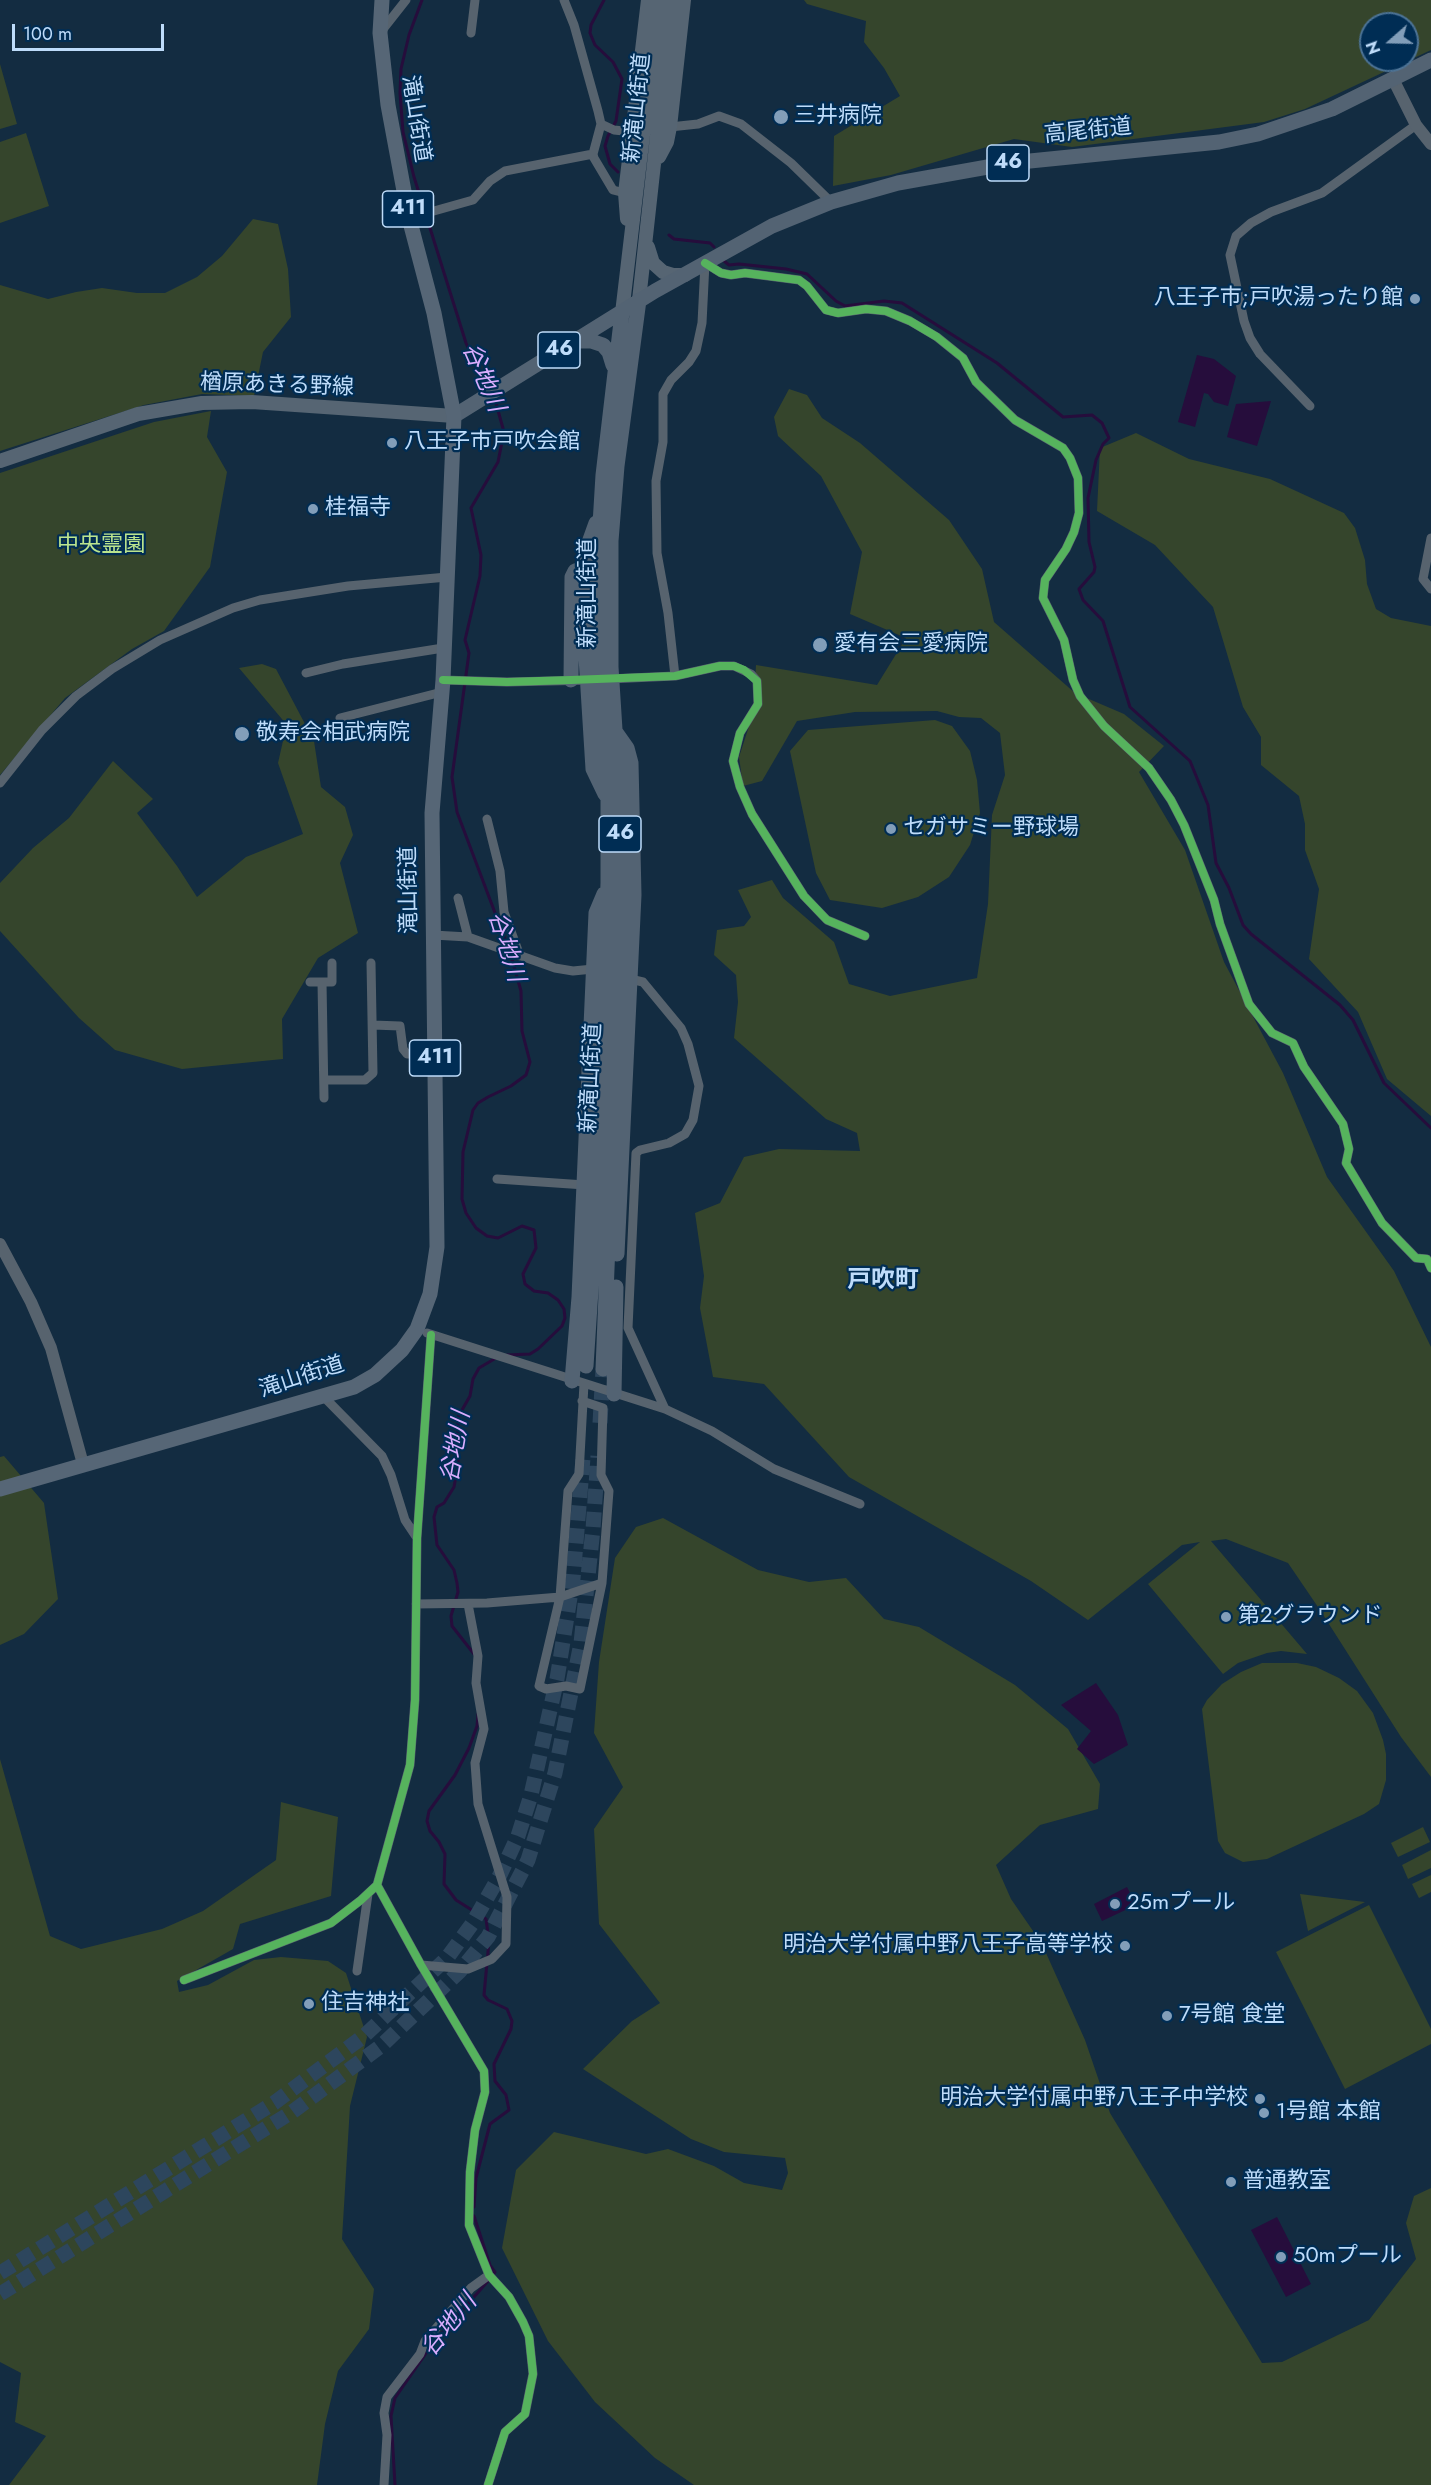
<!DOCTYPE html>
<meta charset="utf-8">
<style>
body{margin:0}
#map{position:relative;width:1431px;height:2485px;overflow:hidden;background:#132c41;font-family:Jost,sans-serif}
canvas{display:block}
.north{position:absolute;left:1359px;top:12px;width:60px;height:60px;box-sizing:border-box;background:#002d54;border:2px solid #4c7396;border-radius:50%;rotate:250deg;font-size:16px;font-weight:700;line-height:24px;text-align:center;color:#bedcfa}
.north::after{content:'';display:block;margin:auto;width:21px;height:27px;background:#829eb9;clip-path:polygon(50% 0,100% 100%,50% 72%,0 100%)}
.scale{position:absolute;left:12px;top:24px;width:152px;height:27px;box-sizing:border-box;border:3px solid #bedcfa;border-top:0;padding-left:8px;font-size:18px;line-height:21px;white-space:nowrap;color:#bedcfa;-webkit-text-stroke:4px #002d54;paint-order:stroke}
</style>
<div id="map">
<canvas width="1431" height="2485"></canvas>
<div class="north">N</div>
<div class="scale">100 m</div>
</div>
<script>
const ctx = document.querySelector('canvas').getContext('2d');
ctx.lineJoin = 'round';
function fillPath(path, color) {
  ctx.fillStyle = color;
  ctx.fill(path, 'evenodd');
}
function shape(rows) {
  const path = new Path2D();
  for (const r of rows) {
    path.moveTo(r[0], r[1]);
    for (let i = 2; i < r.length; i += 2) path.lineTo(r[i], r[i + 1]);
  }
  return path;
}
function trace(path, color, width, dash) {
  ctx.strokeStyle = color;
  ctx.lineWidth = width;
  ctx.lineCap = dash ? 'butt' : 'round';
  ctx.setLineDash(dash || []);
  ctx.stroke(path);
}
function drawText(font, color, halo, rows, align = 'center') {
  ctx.font = font + ' Jost,"Noto Sans JP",sans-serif';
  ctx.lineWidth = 4.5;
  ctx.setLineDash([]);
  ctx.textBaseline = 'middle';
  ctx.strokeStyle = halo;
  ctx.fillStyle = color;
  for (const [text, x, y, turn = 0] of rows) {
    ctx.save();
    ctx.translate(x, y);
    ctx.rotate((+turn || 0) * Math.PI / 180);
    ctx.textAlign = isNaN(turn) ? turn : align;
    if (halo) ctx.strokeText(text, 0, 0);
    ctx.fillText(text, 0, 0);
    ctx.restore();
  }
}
fillPath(shape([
 [804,0,1431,0,1431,50,1305,109,1264,122,1072,147,1014,139,891,175,833,186,834,136,900,96,884,68,864,42,866,21,807,4],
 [1371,24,1407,24,1407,60,1371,60],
 [0,64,17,124,0,129],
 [26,133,49,206,0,223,0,142],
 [253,219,278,224,288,269,291,317,263,352,254,396,202,394,144,405,0,451,0,285,48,299,76,292,102,288,137,293,165,293,197,277,222,256],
 [789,389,807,395,822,418,860,443,949,520,982,569,994,622,1075,693,1124,714,1164,746,1139,772,1185,850,1224,962,1283,1073,1327,1177,1394,1271,1431,1347,1431,1777,1401,1737,1320,1610,1288,1563,1226,1539,1211,1541,1307,1654,1281,1651,1267,1653,1238,1663,1223,1674,1148,1584,1200,1542,1182,1545,1088,1620,1031,1581,849,1477,764,1384,713,1377,700,1308,704,1276,695,1213,720,1203,744,1157,779,1149,860,1151,857,1133,826,1119,734,1038,738,1002,736,975,714,955,717,930,744,926,751,917,738,890,772,880,783,898,834,942,849,984,890,996,977,978,988,904,992,815,1005,775,1000,733,981,718,959,717,937,711,855,712,797,721,762,781,743,786,739,757,753,714,756,665,877,685,906,638,850,614,862,552,821,476,778,436,774,417],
 [211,411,207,437,227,472,210,567,164,631,132,649,65,698,0,775,0,473,154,422],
 [1136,433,1189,459,1270,479,1344,513,1355,528,1365,560,1367,584,1376,609,1391,618,1431,626,1431,1116,1387,1079,1358,1012,1309,959,1319,889,1305,850,1305,824,1299,796,1261,765,1261,737,1243,707,1213,607,1155,545,1097,511,1100,448],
 [262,664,276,669,314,741,321,787,345,807,353,835,340,863,358,933,318,958,282,1019,283,1059,182,1069,115,1050,79,1018,0,931,0,883,33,848,69,818,113,761,153,799,137,813,177,866,197,897,246,857,303,834,278,763,283,741,292,731,239,668],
 [935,720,952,726,970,751,977,780,980,813,970,845,949,877,918,897,882,908,830,900,816,873,790,751,808,730],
 [4,1456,44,1503,58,1599,24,1634,0,1645,0,1457],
 [663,1518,758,1570,809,1582,846,1578,884,1619,919,1627,1015,1685,1068,1729,1100,1784,1098,1809,1040,1825,996,1865,1011,1899,1042,1944,1085,2040,1110,2113,1262,2363,1282,2362,1369,2320,1416,2259,1406,2223,1414,2196,1431,2188,1431,2485,694,2485,655,2458,595,2402,548,2341,502,2248,516,2170,554,2132,646,2154,668,2149,714,2166,744,2183,782,2190,788,2173,785,2158,724,2152,691,2139,583,2069,632,2021,660,2003,599,1924,594,1829,623,1787,594,1733,599,1662,615,1558,636,1527],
 [1262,1663,1297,1663,1316,1667,1339,1678,1357,1691,1373,1713,1383,1740,1386,1754,1386,1780,1379,1804,1364,1814,1267,1859,1243,1862,1225,1853,1218,1841,1202,1709,1207,1700,1222,1684,1241,1672],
 [0,1759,50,1936,81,1949,162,1929,203,1911,276,1860,281,1802,338,1817,331,1896,240,1924,233,1949,177,1981,179,1992,208,1985,254,1960,281,1957,328,1961,346,1973,367,2037,350,2106,342,2239,374,2289,369,2329,338,2371,325,2424,317,2485,9,2485,46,2436,15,2422,21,2373,0,2362],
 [1423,1827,1430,1842,1398,1857,1391,1843],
 [1431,1850,1431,1868,1408,1879,1402,1865],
 [1431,1875,1431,1892,1419,1898,1412,1884],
 [1300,1894,1365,1902,1308,1931],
 [1369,1905,1431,2029,1431,2044,1345,2089,1276,1952]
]), '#35452c');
fillPath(shape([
 [1197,355,1214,359,1236,376,1228,406,1214,402,1208,394,1204,393,1195,427,1178,422],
 [1271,401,1257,446,1227,437,1236,404],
 [1096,1683,1118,1715,1128,1745,1094,1764,1077,1749,1091,1731,1061,1705],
 [1127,1887,1136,1905,1102,1921,1094,1904],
 [1277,2217,1311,2284,1286,2297,1251,2230]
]), '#260d3c');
trace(shape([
 [422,0,409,35,401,69,400,93,403,132,414,177,466,343,476,366,490,387],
 [604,0,591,25,590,33,595,45,613,62,622,79,616,121,608,136,605,146,610,164,618,172],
 [669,235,674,239,710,243,714,247],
 [724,261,729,265,739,264,786,269,807,274,836,301,845,306,884,301,902,303,997,363,1063,417,1092,415,1102,423,1109,438,1103,444,1096,460,1088,498,1089,542,1095,567,1094,572,1079,589,1083,600,1103,621,1130,707,1190,761,1208,805,1216,863,1229,888,1243,925,1251,934,1340,1005,1353,1020,1384,1083,1431,1128],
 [494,396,504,432,498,462,471,508,481,555,480,576,465,640,469,653,452,777,457,812,509,950],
 [507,1355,530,1354,538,1349,562,1326,565,1318,564,1309,558,1300,548,1293,534,1291,525,1284,523,1274,536,1248,534,1230,522,1226,498,1238,487,1236,476,1228,466,1213,462,1199,463,1152,473,1110,478,1103,488,1097,511,1086,526,1075,530,1062,522,1031,521,991,511,956],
 [474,1654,452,1626,451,1616,458,1592,457,1583,454,1570,437,1545,434,1517,437,1507,444,1503,454,1487,458,1465,458,1417,470,1396,473,1379,479,1368,496,1358],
 [474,2207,476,2178,490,2124,509,2110,506,2095,495,2081,494,2064,511,2029,512,2021,507,2009,488,2000,484,1995,489,1941,486,1919,456,1900,444,1884,445,1854,439,1842,430,1831,427,1821,429,1811,455,1775,469,1748,477,1726,478,1714],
 [474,2216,490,2265,495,2272,492,2276],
 [395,2485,391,2416,395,2398,431,2346,488,2281]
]), '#260d3c', 3);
trace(shape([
 [600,1423,603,1369],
 [0,2273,274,2103,364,2036,447,1958,472,1924,499,1877,518,1836,531,1795,557,1679,573,1579,583,1458],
 [0,2294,292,2112,381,2046,460,1971,488,1937,528,1860,555,1773,581,1643,593,1529,598,1456]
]), '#2d465d', 15, [15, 8]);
trace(shape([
 [564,0,574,25,598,111,601,124,593,154,594,158,613,190,625,193],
 [380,33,406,0],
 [471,33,475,0],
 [601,124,614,130,633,132],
 [670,127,698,124,719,116,741,124,791,163,831,202],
 [409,218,473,200,490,181,505,171,593,154],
 [705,263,721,273,731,275,745,273,799,280,807,286,826,310,838,313,866,309,886,311,910,321,937,337,963,358,976,382,1015,420,1063,448,1070,458,1078,478,1079,513,1074,532,1066,549,1045,580,1043,598,1064,640,1073,680,1080,696,1104,726,1149,768,1171,800,1184,825,1214,900,1220,924,1249,1004,1272,1033,1293,1043,1304,1067,1343,1124,1349,1149,1346,1163,1382,1223,1416,1258,1427,1259,1431,1268],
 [1310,406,1260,354,1250,338,1244,321,1230,255,1236,236,1251,223,1271,212,1322,193,1416,125],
 [1431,538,1423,579,1431,589],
 [306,673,343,664,443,648],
 [675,676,668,613,657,553,656,481,663,442,663,394,671,380,689,362,696,351,702,323,705,263],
 [608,679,675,676,720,666,734,666,751,674,757,681,758,704,740,733,733,761,740,787,752,814,804,896,827,920,865,936],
 [443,680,507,682,592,680],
 [340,718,442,692],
 [0,783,42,730,76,696,112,669,160,640,233,608,260,600,348,586,447,577],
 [487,819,500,871,504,912,520,956],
 [458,898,468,937],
 [433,935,468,937,555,968,573,971,593,969],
 [630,979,643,982,681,1028,688,1044,699,1086,693,1120,685,1134,669,1143,640,1150,636,1153,628,1328,665,1409],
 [310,982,332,982,332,963],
 [322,982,324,1098],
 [373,1025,400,1026,403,1049,407,1054,435,1054],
 [324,1080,365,1080,373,1073,371,963],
 [497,1179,585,1185],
 [427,1333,665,1409,712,1431,774,1469,860,1504],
 [584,1384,579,1474,568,1491,560,1597,539,1686,546,1689,566,1686,580,1689,602,1583],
 [324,1397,382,1456,391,1475,405,1520,417,1538],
 [416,1604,487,1603,560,1597,602,1583,609,1491,601,1475,603,1408,582,1401],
 [377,1885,421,1965,484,2071,485,2092,475,2130,470,2172,469,2225,489,2275,509,2297,523,2322,529,2336,533,2374,525,2414,505,2432,488,2485],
 [421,1965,468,1969,492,1959,506,1944,507,1897,478,1804,475,1763,484,1729,476,1683,478,1656,468,1604],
 [357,1971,368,1894],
 [184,1980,331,1923,361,1900,377,1885,410,1765,415,1700,417,1538,431,1335],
 [384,2485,387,2435,384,2413,387,2397,420,2354,425,2341,471,2288,489,2275]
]), '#57636e', 9);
trace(shape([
 [1393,79,1416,125,1431,144],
 [0,1244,31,1302,51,1348,83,1464]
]), '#57636e', 12);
trace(shape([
 [659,157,667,142,670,127,684,0],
 [627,219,625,193,648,0],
 [648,247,653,263,663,272,673,275,685,275],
 [639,300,672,0],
 [622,313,659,0],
 [0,461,138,414,202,403,252,402,454,416]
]), '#566573', 14);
trace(shape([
 [576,341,591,341,603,345,609,352,613,365],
 [454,416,655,291,772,226,831,202,898,183,1010,163,1219,142,1258,134,1332,109,1431,60],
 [596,523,587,548,586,657,593,769,605,794],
 [571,680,572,577,575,571,586,568],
 [615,731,627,748,631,763,634,895,617,1254],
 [586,1366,594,1245,608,883,608,799,599,671,597,574,603,475,622,313],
 [603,1369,621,918,620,808,611,667,611,541,617,466,639,300],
 [572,1381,579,1297,596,913,604,894],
 [614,1394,616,1287]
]), '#536373', 15);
trace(shape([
 [0,1489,354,1387,375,1375,402,1350,417,1329,430,1294,437,1247,432,813,443,680,454,416,434,313,409,218,388,105,380,33,382,0]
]), '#566676', 15);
trace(shape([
 [705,263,721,273,731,275,745,273,799,280,807,286,826,310,838,313,866,309,886,311,910,321,937,337,963,358,976,382,1015,420,1063,448,1070,458,1078,478,1079,513,1074,532,1066,549,1045,580,1043,598,1064,640,1073,680,1080,696,1104,726,1149,768,1171,800,1184,825,1214,900,1220,924,1249,1004,1272,1033,1293,1043,1304,1067,1343,1124,1349,1149,1346,1163,1382,1223,1416,1258,1427,1259,1431,1268],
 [443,680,507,682,571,680,675,676,720,666,734,666,744,670,757,681,758,704,740,733,733,761,740,787,752,814,804,896,827,920,865,936],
 [377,1885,421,1965,484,2071,485,2092,475,2130,470,2172,469,2225,489,2275,509,2297,523,2322,529,2336,533,2374,525,2414,505,2432,488,2485],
 [184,1980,331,1923,361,1900,377,1885,410,1765,415,1700,417,1538,431,1335]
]), '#56b35d', 8);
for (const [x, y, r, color] of [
 [781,117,8,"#829eb9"],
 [1415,299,6,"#829eb9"],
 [392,443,6,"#829eb9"],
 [313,509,6,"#829eb9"],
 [820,645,8,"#829eb9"],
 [242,734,8,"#829eb9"],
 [891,829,6,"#829eb9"],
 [1226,1617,6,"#829eb9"],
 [1115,1904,6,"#829eb9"],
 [1125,1946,6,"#829eb9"],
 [309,2004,6,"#829eb9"],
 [1167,2016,6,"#829eb9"],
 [1260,2099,6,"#829eb9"],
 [1264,2113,6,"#829eb9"],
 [1231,2182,6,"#829eb9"],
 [1281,2257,6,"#829eb9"]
]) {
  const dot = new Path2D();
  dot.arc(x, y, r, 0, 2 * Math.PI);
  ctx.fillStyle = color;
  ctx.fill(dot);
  trace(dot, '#002d54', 2);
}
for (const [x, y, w] of [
 [1008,163,42],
 [408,209,51],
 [559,350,42],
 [620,834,42],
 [435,1058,51]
]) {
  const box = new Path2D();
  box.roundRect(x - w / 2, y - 18, w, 36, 4.5);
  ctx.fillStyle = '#002d54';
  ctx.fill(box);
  trace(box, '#bedcfa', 1.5);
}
drawText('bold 21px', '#bedcfa', null, [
 ["46",1008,163],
 ["411",408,209],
 ["46",559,350],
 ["46",620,834],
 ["411",435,1058]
]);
drawText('22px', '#bedcfa', '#002d54', [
 ["新滝山街道",638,108,-84],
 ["滝山街道",415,119,81],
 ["高尾街道",1088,132,-6],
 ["楢原あきる野線",277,386,2],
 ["新滝山街道",589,593,-90],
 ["滝山街道",410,890,-91],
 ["新滝山街道",592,1078,-87],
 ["滝山街道",302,1378,-18]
]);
drawText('22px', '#bedcfa', '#002d54', [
 ["三井病院",794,117],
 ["八王子市;戸吹湯ったり館",1403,299,"right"],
 ["八王子市戸吹会館",404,443],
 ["桂福寺",325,509],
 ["愛有会三愛病院",834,645],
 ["敬寿会相武病院",256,734],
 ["セガサミー野球場",903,829],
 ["第2グラウンド",1238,1617],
 ["25mプール",1127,1904],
 ["明治大学付属中野八王子高等学校",1113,1946,"right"],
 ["住吉神社",321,2004],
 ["7号館 食堂",1179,2016],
 ["明治大学付属中野八王子中学校",1248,2099,"right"],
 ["1号館 本館",1276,2113],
 ["普通教室",1243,2182],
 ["50mプール",1293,2257]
], 'left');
drawText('22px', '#bbe48d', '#002d54', [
 ["中央霊園",101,546]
]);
drawText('italic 24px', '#d9adfe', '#002d54', [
 ["谷地川",482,378,67],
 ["谷地川",505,947,73],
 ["谷地川",457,1447,-80],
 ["谷地川",450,2326,-51]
]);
drawText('bold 24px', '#bedcfa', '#002d54', [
 ["戸吹町",883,1281]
]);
</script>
